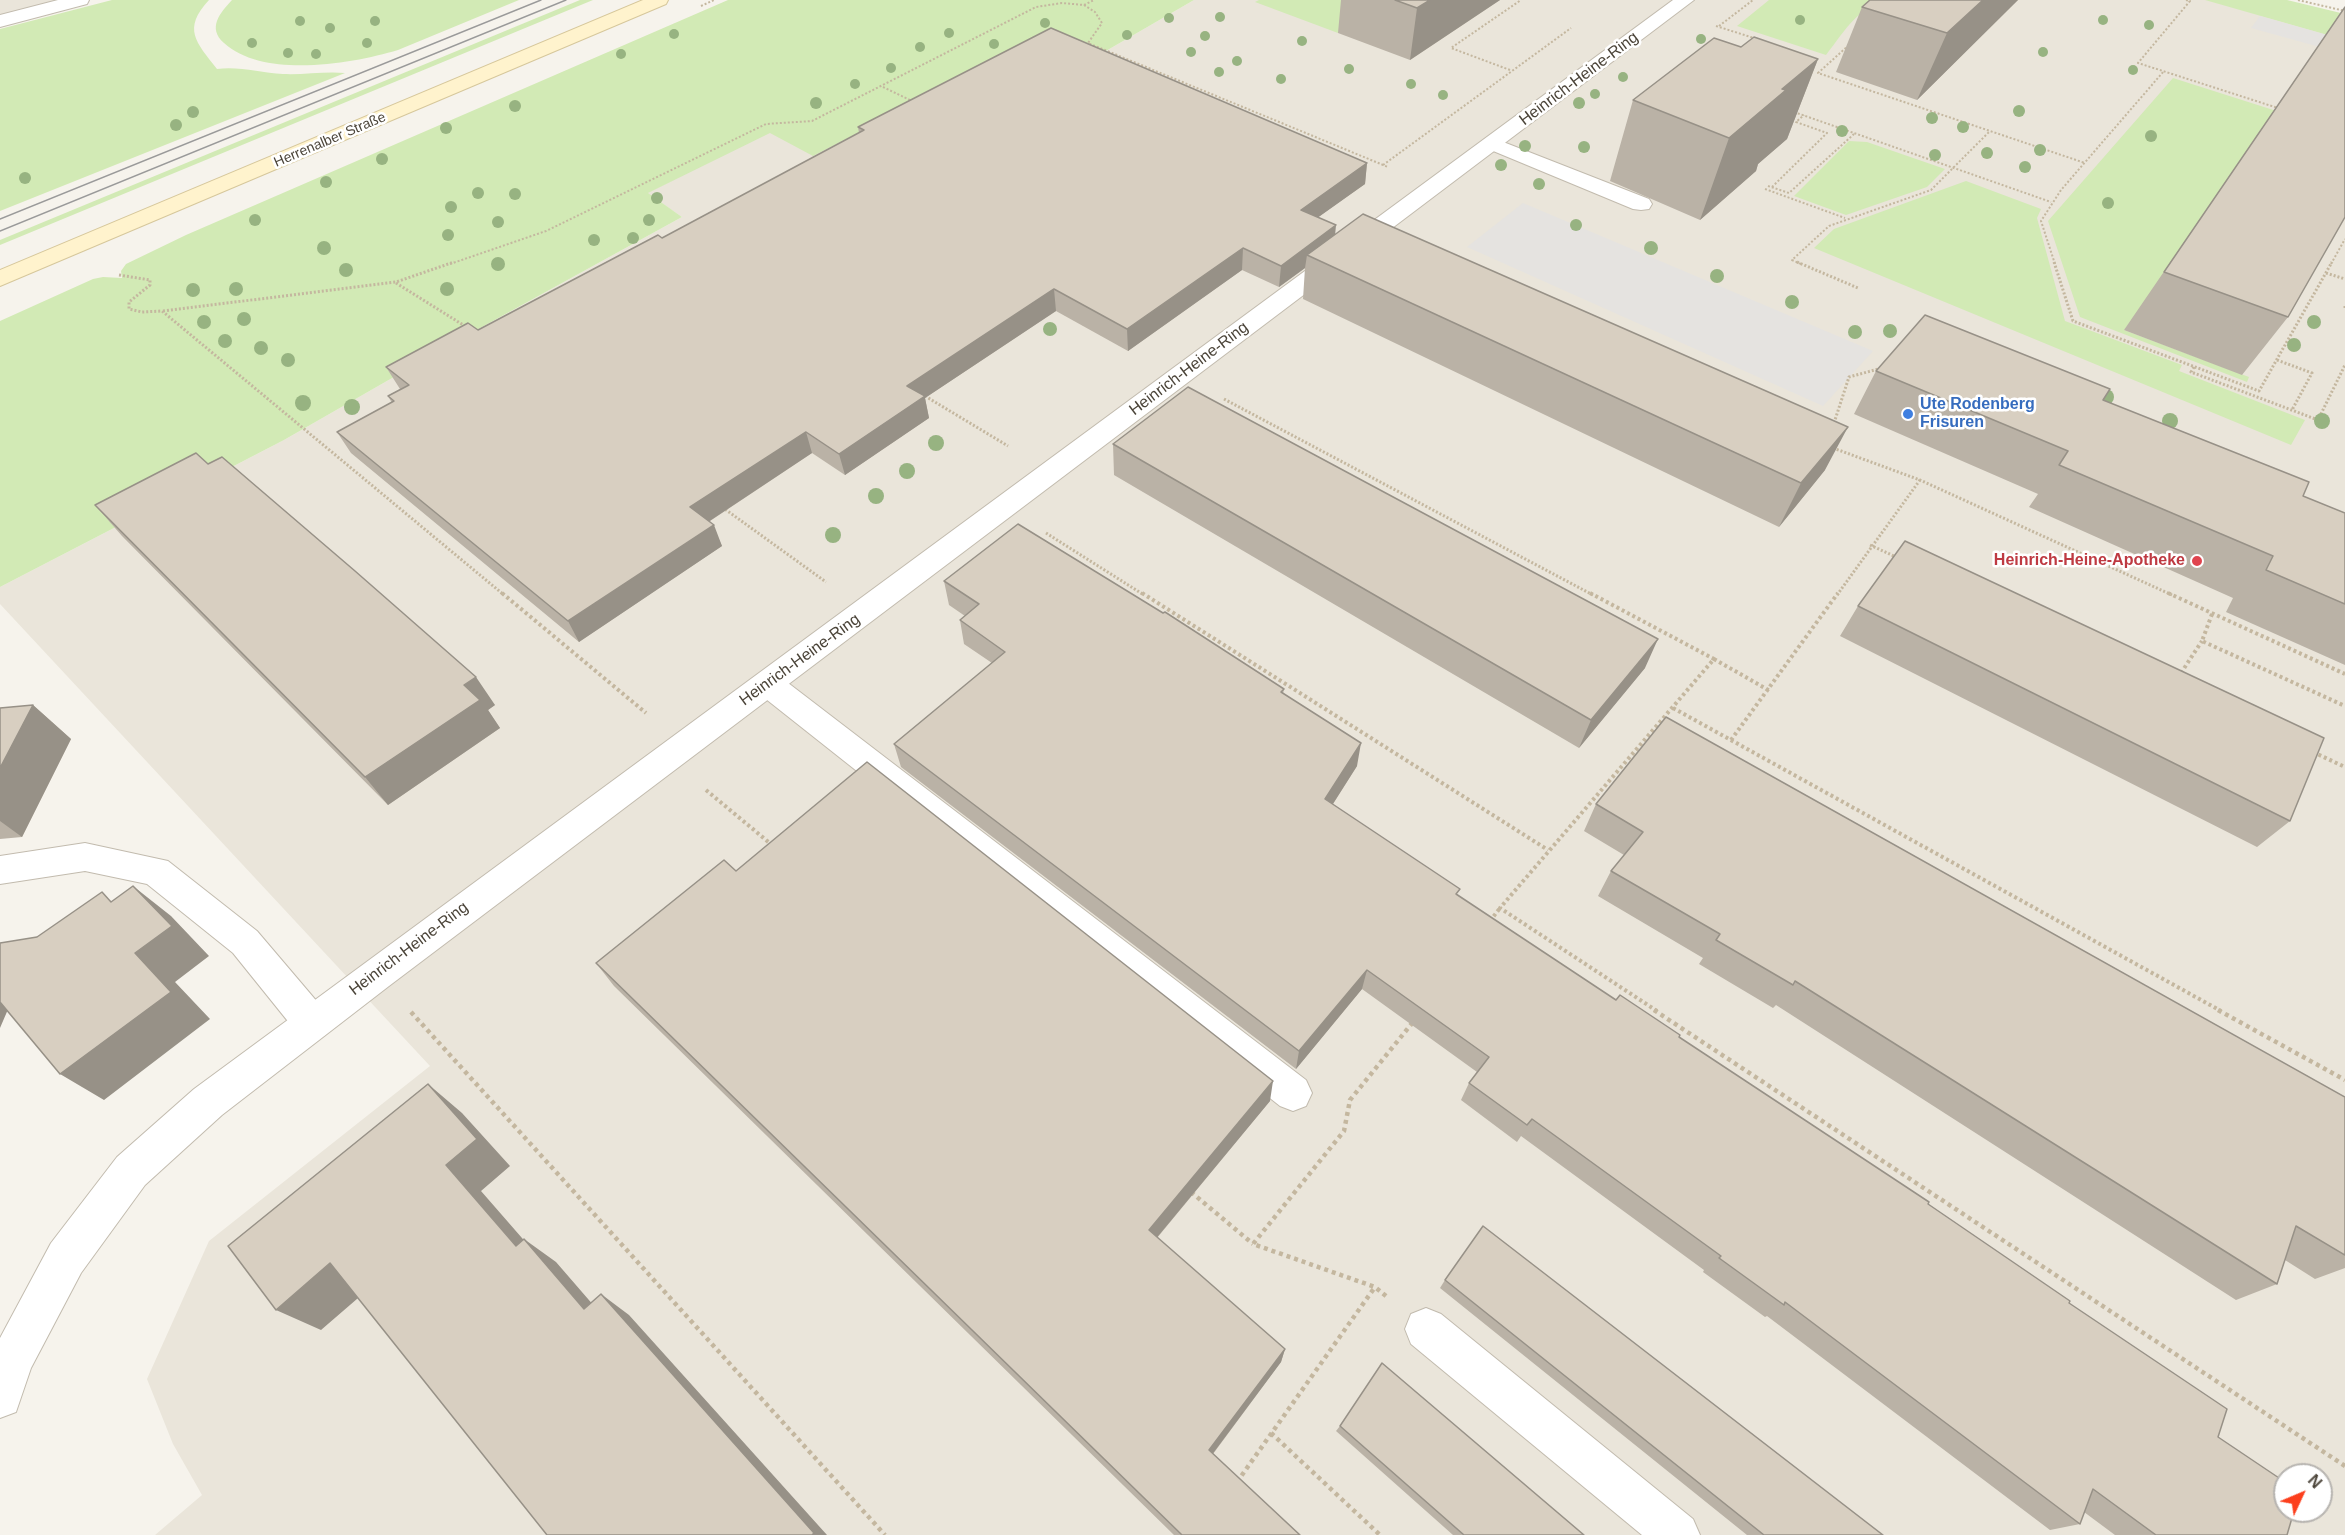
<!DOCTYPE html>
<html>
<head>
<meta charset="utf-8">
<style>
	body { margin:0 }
	#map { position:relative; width:2345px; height:1535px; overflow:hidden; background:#f6f3ec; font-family:Arial,sans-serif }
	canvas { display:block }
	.north { position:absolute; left:2273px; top:1463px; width:60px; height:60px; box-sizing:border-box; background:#fff; border:2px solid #b7b4b0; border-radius:50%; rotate:46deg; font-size:16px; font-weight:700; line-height:24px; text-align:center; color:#4b4439 }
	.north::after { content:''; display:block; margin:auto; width:21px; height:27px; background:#fc3f1d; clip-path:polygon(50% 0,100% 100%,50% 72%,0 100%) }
</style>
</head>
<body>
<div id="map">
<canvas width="2345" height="1535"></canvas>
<div class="north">N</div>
</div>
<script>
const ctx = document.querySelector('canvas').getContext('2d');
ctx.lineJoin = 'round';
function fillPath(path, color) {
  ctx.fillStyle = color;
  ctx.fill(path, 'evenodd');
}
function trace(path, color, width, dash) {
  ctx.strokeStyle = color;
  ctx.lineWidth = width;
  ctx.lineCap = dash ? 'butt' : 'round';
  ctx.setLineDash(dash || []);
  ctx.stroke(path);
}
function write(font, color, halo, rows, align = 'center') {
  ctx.font = font + ' Arial,sans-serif';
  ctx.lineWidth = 5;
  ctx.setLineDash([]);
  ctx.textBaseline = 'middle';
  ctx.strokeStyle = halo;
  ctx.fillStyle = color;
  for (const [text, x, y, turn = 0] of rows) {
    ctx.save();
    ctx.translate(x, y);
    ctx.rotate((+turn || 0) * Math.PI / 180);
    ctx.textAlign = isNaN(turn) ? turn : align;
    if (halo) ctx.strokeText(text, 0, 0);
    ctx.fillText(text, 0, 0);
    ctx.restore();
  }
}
const residential = new Path2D(`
	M0 0H81L0 22Z
	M1194 0H2212L2345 37V1535H155L202 1495 173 1444 147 1379 209 1241 430 1066 0 604V587L284 440 462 338 682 217 647 193 770 132 1052 33 1099 55ZM2285 1475H2321V1511H2285Z`);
const green = new Path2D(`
	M112 0H209C182 29 196 42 217 69 239 66 261 73 283 74 304 75 325 71 345 73L0 211V29Z
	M232 0H519L398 50C351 64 264 79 224 43 207 28 220 13 232 0Z
	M580 0H593L0 245V240Z
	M728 0H1194L1099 55 1052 33 813 156 770 133 648 193 682 217 462 338 284 440 0 587V321L93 279 103 277 122 278 121 271 126 264 186 235Z
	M1259 0H1391L1338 33 1255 2Z
	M1769 0H1891C1855 9 1848 27 1826 55L1737 26Z
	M2205 0H2287L2345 14V40Z
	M2173 78 2289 115 2124 330 2249 377 2247 382 2080 317 2048 221Z
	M1849 141 1867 142 1945 169 1927 187 1846 215 1794 196Z
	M1966 181 2041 209 2037 218 2065 321 2182 365 2179 371 2305 420 2291 445 1814 248 1834 229Z`);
const parking = new Path2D(`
	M2260 16 2345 40V54L2251 28Z
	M1523 203 1873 351 1823 406 1467 247Z`);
const pathFar3 = new Path2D(`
	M2186 0 2190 1 2138 63 2281 109
	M2298 0 2345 11
	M1084 5 1095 12 1102 23 1088 43 1388 167
	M701 6 714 0
	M1716 26 1757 39
	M1719 26 1753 0
	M1849 45 1818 73 2085 163
	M1510 70 1451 48 1521 0
	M883 87 914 102
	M1794 112 2051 202
	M1383 165 1571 28
	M1768 186 1789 193 1854 134
	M1772 187 1827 133 1796 122 1804 115
	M1765 189 1845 218
	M450 264 546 231 766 124 812 121 1036 7 1062 3 1084 5 1094 0
	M1801 264 1792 260 1829 226 1931 190 1990 131
	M2055 264 2041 221 2061 190 2164 71
	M2331 264 2345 239`);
const pathFar2 = new Path2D(`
	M1797 262 1858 288
	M2054 262 2073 321 2259 391 2332 262
	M2326 273 2345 279
	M119 275 150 280V285L129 302V309L142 312 162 311 504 595
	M396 283 468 328
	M2345 306V309
	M163 311 396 282 454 262
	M2277 360 2312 373 2292 410
	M2194 367 2191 372 2318 420 2345 365
	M925 396 1008 446
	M1224 399 1593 595
	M1834 423 1849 377 1882 368
	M1833 448 1920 480 2172 595
	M722 507 826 582
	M1046 533 1144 595
	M1870 545 1896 557
	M1837 595 1920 480`);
const pathFar1 = new Path2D(`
	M502 593 646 713
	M1142 593 1548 850
	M1590 593 1714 659
	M2168 593 2345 674
	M2212 614 2202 641 2345 706
	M2181 673 2202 641
	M1673 708 2221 1011
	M1731 740 1838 593
	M2313 752 2345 767
	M706 790 772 845
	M1490 921 1500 908
	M1657 1011 1500 908 1714 659 1770 691`);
const path = new Path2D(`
	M1654 1010 2345 1466
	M2218 1010 2345 1080
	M411 1012 885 1535
	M1191 1192 1253 1244
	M1386 1296 1375 1287 1253 1244 1344 1131 1350 1100 1413 1022
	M1271 1433 1380 1535
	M1237 1482 1375 1287`);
const lane = new Path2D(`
	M1493 138 1649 199 1652 204 1649 209 1641 210 1633 209 1486 148 1483 144 1486 140Z
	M768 672 779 676 1306 1080 1312 1093 1306 1106 1293 1111 1280 1106 757 692 753 684 757 676Z
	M85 843 168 861 257 931 325 1011 330 1023 325 1035 312 1040 299 1035 233 953 147 884 85 871 0 884V856Z
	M1426 1308 1441 1314 1693 1519 1700 1535H1642L1411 1344 1405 1329 1411 1314Z`);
const street = new Path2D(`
	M58 0H89L87 4 0 27V15Z
	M1673 0H1694L389 986 222 1115 145 1185 81 1273 31 1368 16 1412 0 1418V1338L51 1243 117 1157 194 1089Z`);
const secondary = new Path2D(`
	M643 0H668L666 4 0 286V270Z`);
const tram = new Path2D(`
	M0 219 541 0
	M0 231 566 0`);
const trees = [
	[1220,17,5],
	[1169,18,5],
	[1800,20,5],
	[2103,20,5],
	[300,21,5],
	[375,21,5],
	[1045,23,5],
	[2149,25,5],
	[330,28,5],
	[949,33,5],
	[674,34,5],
	[1127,35,5],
	[1205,36,5],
	[1701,39,5],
	[1302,41,5],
	[252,43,5],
	[367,43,5],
	[994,44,5],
	[920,47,5],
	[1191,52,5],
	[2043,52,5],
	[288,53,5],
	[316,54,5],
	[621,54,5],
	[1237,61,5],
	[891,68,5],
	[1349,69,5],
	[2133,70,5],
	[1219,72,5],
	[1623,77,5],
	[1281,79,5],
	[855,84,5],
	[1411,84,5],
	[1595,94,5],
	[1443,95,5],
	[816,103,6],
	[1579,103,6],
	[515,106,6],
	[2019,111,6],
	[193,112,6],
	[1932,118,6],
	[176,125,6],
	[1963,127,6],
	[446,128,6],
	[1842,131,6],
	[2151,136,6],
	[1525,146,6],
	[1584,147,6],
	[2040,150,6],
	[1987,153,6],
	[1935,155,6],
	[382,159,6],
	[1501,165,6],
	[2025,167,6],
	[25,178,6],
	[326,182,6],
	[1539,184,6],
	[478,193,6],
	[515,194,6],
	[657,198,6],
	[2108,203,6],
	[451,207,6],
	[255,220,6],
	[649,220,6],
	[498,222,6],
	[1576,225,6],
	[448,235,6],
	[633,238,6],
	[594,240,6],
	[324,248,7],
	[1651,248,7],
	[498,264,7],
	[346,270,7],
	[1717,276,7],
	[236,289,7],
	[447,289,7],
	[193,290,7],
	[1792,302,7],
	[244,319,7],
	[204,322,7],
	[2314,322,7],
	[1050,329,7],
	[1890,331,7],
	[1855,332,7],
	[225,341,7],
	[2294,345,7],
	[261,348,7],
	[288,360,7],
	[2106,397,8],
	[303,403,8],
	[352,407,8],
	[2170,421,8],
	[2322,421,8],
	[936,443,8],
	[907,471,8],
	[876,496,8],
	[833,535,8]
];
const wall = new Path2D(`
	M1341 0H1500L1410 60 1338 33Z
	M1870 0H2018L1917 100 1836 72 1862 7Z
	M2345 7 2288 317 2242 375 2124 330Z
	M1741 47 1818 59 1787 139 1758 164 1756 171 1700 220 1610 181 1633 100Z
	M858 127 1367 163 1365 184 1318 217 1335 234 1825 470 1779 527 1303 299 1305 268 1279 287 1242 270 1128 351 1056 311 925 398 929 418 845 475 812 453 710 521 722 546 579 642 351 453 337 432 392 403 388 396 400 389 386 367 478 330 662 238 859 133Z
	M1876 371 2103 400 2303 496 2345 513V665L2226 612 2233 598 2029 507 2038 494 1854 414Z
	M1113 444 1645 668 1579 748 1114 475Z
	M95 505 495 705 488 710 500 728 388 805 122 536Z
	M944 581 1284 689 1283 694 1357 766 1333 804 1458 896 1616 1000 1679 1037 1928 1204 2069 1303 2218 1437 2287 1535H2115L2084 1512 2080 1524 2050 1530 1767 1316 1765 1317 1703 1272 1704 1270 1521 1136 1517 1142 1461 1100 1469 1083 1477 1072 1362 989 1296 1069 901 767 894 744 992 663 964 644 960 620 965 616 949 605Z
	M1858 606 2290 821 2257 847 1840 636Z
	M33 705 71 739 22 837 0 839V708Z
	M1596 804 2345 1097V1268L2315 1279 2285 1260 2277 1284 2236 1300 1776 1005 1773 1008 1699 964 1703 958 1598 896 1611 871 1624 855 1584 831Z
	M596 963 1270 1101 1157 1238 1285 1349 1281 1362 1213 1454 1300 1535H1174L614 986Z
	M1445 1280 1883 1535H1747L1440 1288Z
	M1340 1426 1584 1535H1453L1336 1431Z`);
const shadedWall = new Path2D(`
	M1430 0H1500L1410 60 1417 8Z
	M1983 0H2018L1917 100 1947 33Z
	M1818 59 1787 139 1758 164 1756 171 1700 220 1729 138 1782 89Z
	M1367 163 1365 184 1299 231 1301 210Z
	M1336 225 1334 247 1307 255 1305 268 1279 287 1281 266Z
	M1243 248 1242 270 1128 351 1127 329Z
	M1054 289 1056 311 925 398 929 418 845 475 839 454 907 386Z
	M1848 427 1825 470 1779 527 1801 483Z
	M806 432 812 453 699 528 690 507Z
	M714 525 722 546 579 642 568 621Z
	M1658 639 1645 668 1579 748 1591 720Z
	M476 677 495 705 488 710 500 728 388 805 365 777 464 685Z
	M33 705 71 739 22 837 0 821V768Z
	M1361 743 1357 766 1322 821 1325 799Z
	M133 886 171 916 209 956 175 982 210 1019 104 1100 60 1074 135 953Z
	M1367 970 1362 989 1296 1069 1299 1051Z
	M0 984 15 993 0 1028Z
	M1273 1081 1270 1101 1149 1247V1230Z
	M428 1084 462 1113 510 1166 481 1191 549 1269 516 1246 446 1165Z
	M524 1239 556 1262 614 1329 584 1309Z
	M330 1263 372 1286 321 1330 276 1310Z
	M601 1294 629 1315 827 1535H812Z
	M1285 1349 1281 1362 1208 1460 1209 1450Z`);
const building = new Path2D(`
	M1395 0H1430L1417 8Z
	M1870 0H1983L1947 33 1862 7Z
	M2345 7V217L2288 317 2164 272Z
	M1051 28 1367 163 1301 210 1336 225 1281 266 1243 248 1127 329 1054 289 907 386 925 396 839 454 806 432 690 507 714 525 568 621 337 432 394 401 388 396 409 385 386 367 468 323 478 330 658 235 662 238 864 130 858 127Z
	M1754 37 1818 59 1782 89 1786 90 1729 138 1633 100 1714 38 1741 47Z
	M1363 214 1848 427 1801 483 1307 255Z
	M1925 315 2110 389 2103 400 2309 482 2303 496 2345 513V604L2266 570 2273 556 2059 465 2068 451 1876 371Z
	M1188 387 1658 639 1591 720 1113 444Z
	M196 453 208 464 222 457 355 571 476 677 464 685 480 700 365 777 95 505Z
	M1018 524 1163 613 1165 612 1284 689 1281 692 1361 743 1325 799 1460 889 1456 894 1616 1000 1620 995 1680 1035 1679 1037 1929 1202 1928 1204 2070 1301 2069 1303 2227 1409 2218 1437 2285 1482V1511H2294L2287 1535H2156L2093 1489 2080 1524 1785 1302 1784 1305 1719 1258 1721 1256 1532 1119 1527 1125 1469 1083 1489 1057 1367 970 1299 1051 894 744 1005 652 960 620 979 604 944 581Z
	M1905 541 2324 738 2290 821 1858 606Z
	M33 705 0 768V708Z
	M1666 717 2345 1097V1255L2296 1226 2277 1284 1795 981 1793 985 1716 940 1720 934 1611 871 1643 832 1596 804Z
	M867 762 1273 1081 1149 1230 1285 1349 1209 1450 1300 1535H1182L596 963 724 860 736 871Z
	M133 886 172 926 135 953 171 992 60 1074 0 1002V943L37 937 102 892 111 902Z
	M428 1084 477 1139 446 1165 516 1246 524 1239 584 1309 601 1294 814 1533 812 1535H547L330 1263 276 1310 228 1246Z
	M1483 1226 1883 1535H1764L1445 1280Z
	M1382 1363 1584 1535H1464L1340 1426Z`);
const markers = [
	[1908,414,6,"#3f7fe0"],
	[2197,561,6,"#e0444e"]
];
const farStreetnames = [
	["Herrenalber Straße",330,140,-23]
];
const streetNames = [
	["Heinrich-Heine-Ring",1579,79,-37],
	["Heinrich-Heine-Ring",1189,369,-37],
	["Heinrich-Heine-Ring",800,660,-36],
	["Heinrich-Heine-Ring",409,949,-37]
];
const shopNames = [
	["Ute Rodenberg",1920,405],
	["Frisuren",1920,423]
];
const healthNames = [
	["Heinrich-Heine-Apotheke",2185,561]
];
fillPath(residential, '#eae5da');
fillPath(green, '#d2eab5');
fillPath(parking, '#e5e3e0');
trace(lane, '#c2bbae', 2);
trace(street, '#c2bbae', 2);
trace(secondary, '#d6c79b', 2);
trace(pathFar3, '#c4b79f', 2, [2, 2]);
trace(pathFar2, '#c4b79f', 3, [2, 2]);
trace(pathFar1, '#c4b79f', 4, [3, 3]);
trace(path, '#c4b79f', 4.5, [4, 4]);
fillPath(lane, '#fff');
fillPath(street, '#fff');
fillPath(secondary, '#fff3cd');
trace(tram, '#9a9a9a', 1.5);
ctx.fillStyle = '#97b381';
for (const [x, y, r] of trees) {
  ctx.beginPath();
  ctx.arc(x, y, r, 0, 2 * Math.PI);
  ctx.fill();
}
fillPath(wall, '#bab2a6');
fillPath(shadedWall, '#979187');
fillPath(building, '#d8cfc1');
trace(building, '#979187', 1.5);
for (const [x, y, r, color] of markers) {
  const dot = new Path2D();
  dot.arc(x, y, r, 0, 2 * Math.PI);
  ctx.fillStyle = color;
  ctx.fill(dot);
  trace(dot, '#fff', 2);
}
write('14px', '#4b4439', '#fff', farStreetnames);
write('16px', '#4b4439', '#fff', streetNames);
write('bold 16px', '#366cbe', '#fff', shopNames, 'left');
write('bold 16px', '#be3a42', '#fff', healthNames, 'right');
</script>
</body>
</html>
